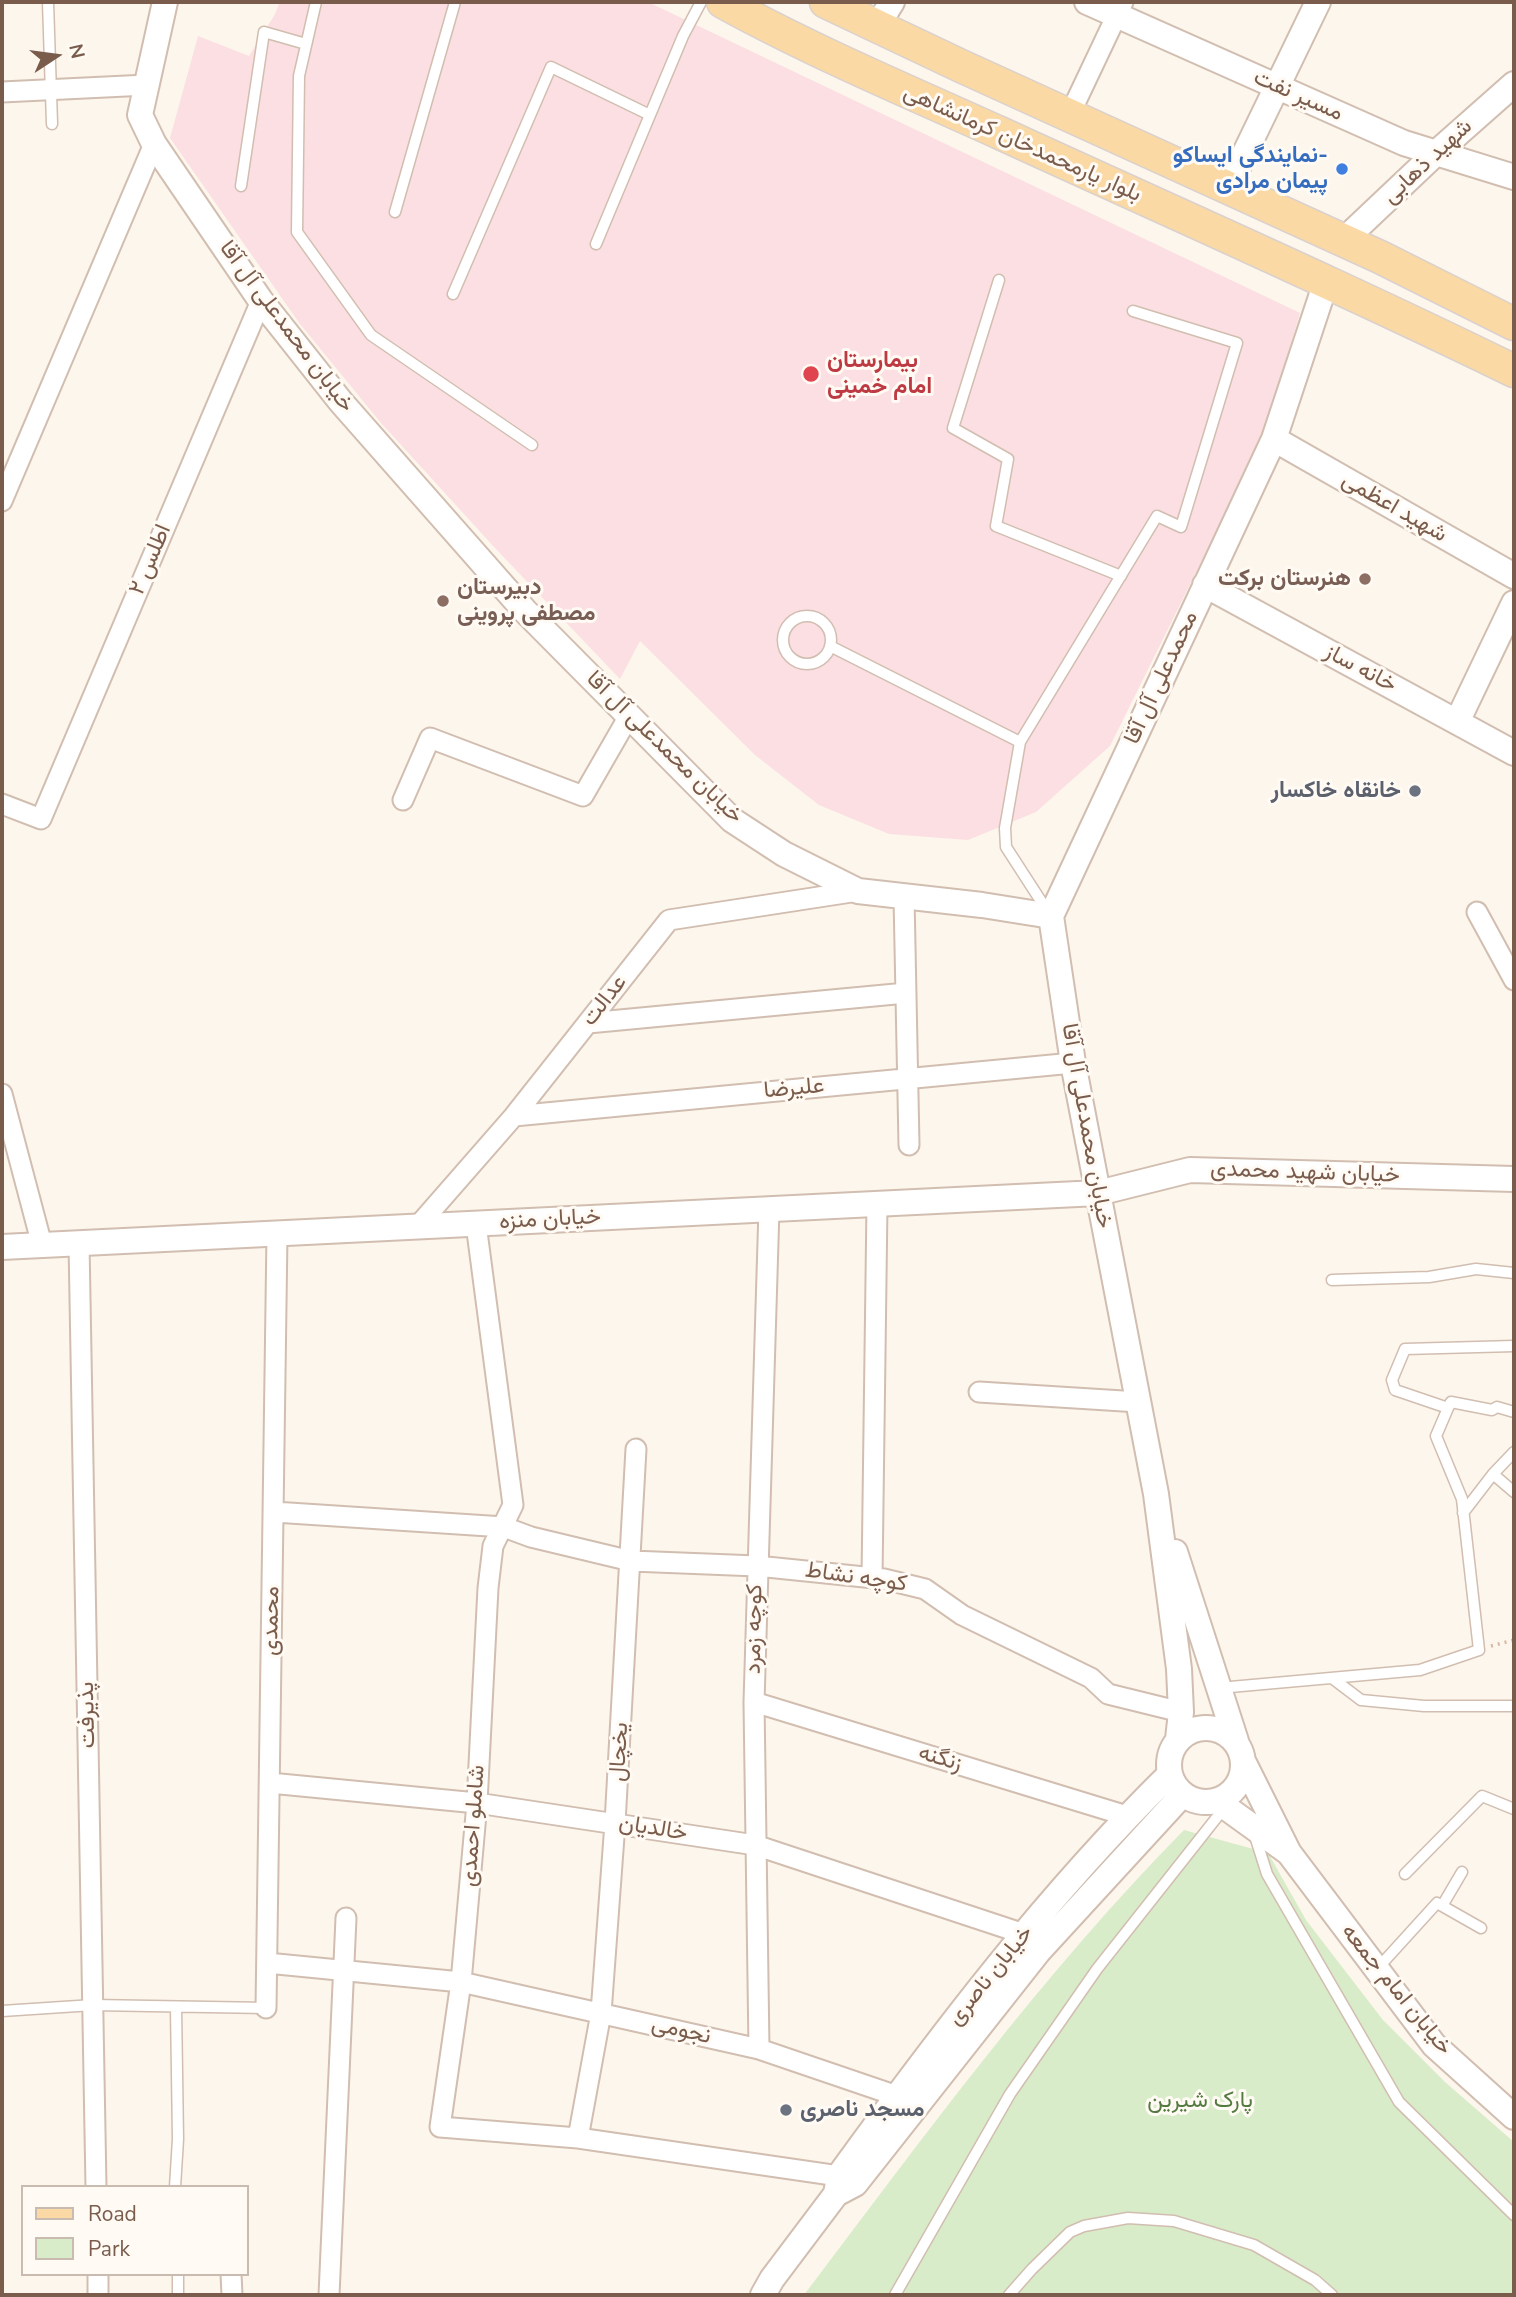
<!DOCTYPE html>
<html>
<head>
<meta charset="utf-8">
<style>
	body { margin:0 }
	#map { position:relative; width:1516px; height:2297px; overflow:hidden; background:#fdf6ec; font-family:"Nunito Sans",sans-serif }
	canvas { display:block }
	.frame { position:absolute; inset:0; border:4px solid #7a5c4d; pointer-events:none }
	.legend { position:absolute; left:21px; top:2185px; width:228px; height:91px; box-sizing:border-box; background:#fffaf3; border:2px solid #cabbb1; margin:0; padding:9px 12px; list-style:none; font-size:21px; color:#7a5c4d }
	.legend li { display:flex; align-items:center; gap:14px; height:35px }
	.legend b { width:35px; border:2px solid #cabbb1 }
	.north { position:absolute; left:21px; top:21px; width:70px; height:70px; -webkit-text-stroke:5px #fffaf3; paint-order:stroke; rotate:77deg; font-size:19px; font-weight:700; line-height:28px; text-align:center; color:#7a5c4d }
	.north::after { content:''; display:block; margin:auto; width:24px; height:32px; background:#7a5c4d; clip-path:polygon(50% 0,100% 100%,50% 72%,0 100%) }
</style>
</head>
<body>
<div id="map">
<canvas width="1516" height="2297"></canvas>
<div class="frame"></div>
<ul class="legend">
<li><b style="height:9px;background:#fbd9a5"></b>Road</li>
<li><b style="height:19px;background:#d8ecc9"></b>Park</li>
</ul>
<div class="north">N</div>
</div>
<script>
const ctx = document.querySelector('canvas').getContext('2d');
ctx.lineJoin = 'round';
function fillPath(path, color) {
  ctx.fillStyle = color;
  ctx.fill(path, 'evenodd');
}
function trace(path, color, width, dash) {
  ctx.strokeStyle = color;
  ctx.lineWidth = width;
  ctx.lineCap = dash ? 'butt' : 'round';
  ctx.setLineDash(dash || []);
  ctx.stroke(path);
}
function write(font, color, halo, rows, align = 'center') {
  ctx.font = font + ' "Nunito Sans",Vazirmatn,sans-serif';
  ctx.lineWidth = 6;
  ctx.setLineDash([]);
  ctx.textBaseline = 'middle';
  ctx.strokeStyle = halo;
  ctx.fillStyle = color;
  for (const [text, x, y, turn = 0] of rows) {
    ctx.save();
    ctx.translate(x, y);
    ctx.rotate((+turn || 0) * Math.PI / 180);
    ctx.textAlign = isNaN(turn) ? turn : align;
    if (halo) ctx.strokeText(text, 0, 0);
    ctx.fillText(text, 0, 0);
    ctx.restore();
  }
}
const medical = new Path2D(`
	M280 2H648L1300 313 1264 435 1110 746 1036 812 968 840 889 834 819 805 755 755 640 641 620 679 495 548 381 423 300 324 170 138 198 36 249 56 274 16Z`);
const green = new Path2D(`
	M1184 1830 1268 1853 1306 1920 1383 2020 1445 2082 1514 2142V2295H804C925 2135 1043 1973 1184 1830Z`);
const path = new Path2D(`
	M1491 1646 1514 1640`);
const service = new Path2D(`
	M48 2 52 124
	M316 2 299 76 297 232 371 335 532 445
	M241 186 264 32 306 44
	M395 212 455 2
	M596 244 683 36 701 2
	M999 280 953 428 1008 459 996 526 1121 576
	M453 294 551 67 650 115
	M783 640a24 24 0 1 1 48 0a24 24 0 1 1-48 0Z
	M830 646 1020 742
	M1048 912 1006 847 1005 828 1020 742 1157 516 1181 527 1237 343 1133 311
	M1332 1280 1429 1277 1476 1269 1514 1273
	M1448 1408 1451 1402 1492 1410 1497 1407 1514 1412
	M1493 1474 1514 1492
	M1463 1513 1493 1474 1514 1452
	M1332 1678 1361 1700 1424 1706H1514
	M1219 1688 1420 1670 1479 1650 1462 1499 1436 1436 1448 1408 1395 1390 1392 1380 1405 1349 1514 1346
	M1255 1836 1267 1874 1399 2102 1514 2215
	M1405 1874 1482 1796 1514 1809
	M1442 1906 1462 1872
	M1377 1969 1437 1903 1481 1928
	M2 2011 93 2005 266 2008
	M175 2187 178 2139 176 2007
	M178 2274V2295
	M895 2295 1010 2094 1097 1969 1225 1807
	M1009 2295 1032 2269 1070 2232 1084 2226 1128 2218 1174 2221 1254 2245 1315 2280 1332 2295`);
const minor = new Path2D(`
	M2 92 147 85
	M1069 116 1123 2
	M2 501 154 144
	M403 800 430 738 583 796 629 716
	M2 804 41 819 261 301
	M904 897 909 1145
	M1477 912 1514 980
	M588 1023 906 993
	M2 1094 42 1245
	M514 1116 1073 1063
	M476 1224 513 1505 493 1546 488 1588 477 1803 461 1982 440 2127 578 2138 839 2176 851 2182
	M417 1227 514 1116 669 920 858 891
	M79 1243 96 2187
	M979 1392 1139 1402
	M274 1512 504 1527 531 1537 631 1561 757 1566 884 1579 925 1589 962 1615 1091 1678 1108 1694 1181 1712
	M872 1578 877 1204
	M754 1702 1127 1816
	M270 1783 477 1803 755 1845 1024 1934
	M267 1963 461 1982 759 2049 897 2096
	M266 2008 277 1234
	M759 2049 754 1702 769 1209
	M578 2138 601 2013 615 1823 636 1449
	M98 2274V2295
	M231 2274 232 2295
	M329 2295 346 1918`);
const tertiary = new Path2D(`
	M165 2 140 115 154 144 261 301 341 402 525 611 732 820 784 854 858 891 982 905 1051 916 1073 1063 1156 1494 1179 1669 1181 1712 1178 1739
	M1087 2 1404 143 1514 177
	M877 26 892 2
	M1228 188 1318 2
	M1344 240 1436 153 1514 84
	M1274 439 1514 576
	M1205 585 1514 753
	M1457 722 1514 603
	M1051 916 1274 439 1326 282
	M2 1247 1098 1193 1190 1170 1514 1179
	M1175 1552 1236 1741
	M1169 1765a37 37 0 1 1 74 0a37 37 0 1 1-74 0Z
	M1217 1801 1289 1853 1244 1763
	M1289 1853 1434 2045 1514 2117
	M836 2194 839 2176 843 2170C943 2032 1048 1894 1170 1774
	M763 2295 772 2279 836 2194 855 2184 1038 1952 1183 1794`);
const primary = new Path2D(`
	M723 2C812 51 907 91 1000 133 1172 212 1345 288 1514 371
	M826 2 961 66 1380 257 1514 324`);
const markers = [
	[1342,169,7,"#3f7fe0"],
	[811,374,9,"#e0444e"],
	[1365,579,7,"#8d6e63"],
	[443,601,7,"#8d6e63"],
	[1415,791,7,"#6b7280"],
	[786,2110,7,"#6b7280"]
];
const streetNames = [
	["مسیر نفت",1298,96,24],
	["بلوار یارمحمدخان کرمانشاهی",1022,144,24],
	["شهید ذهابی",1428,162,-43],
	["خیابان محمدعلی آل آقا",286,327,53],
	["شهید اعظمی",1394,508,30],
	["اطلس ۲",151,560,-67],
	["خانه ساز",1360,669,28],
	["محمدعلی آل آقا",1162,678,-65],
	["خیابان محمدعلی آل آقا",664,748,44],
	["عدالت",605,1001,-52],
	["علیرضا",794,1089,-5],
	["خیابان محمدعلی آل آقا",1086,1126,80],
	["خیابان شهید محمدی",1305,1173,2],
	["خیابان منزه",550,1220,-3],
	["کوچه نشاط",856,1578,8],
	["محمدی",272,1621,-89],
	["کوچه زمرد",755,1629,-89],
	["پذیرفت",88,1715,-91],
	["یخچال",620,1752,-87],
	["زنگنه",940,1759,17],
	["شاملو احمدی",474,1826,-86],
	["خالدیان",653,1829,9],
	["خیابان ناصری",991,1976,-51],
	["خیابان امام جمعه",1396,1990,51],
	["نجومی",681,2031,13]
];
const shopNames = [
	["نمایندگی ایساکو-",1328,156],
	["پیمان مرادی",1328,182]
];
const healthNames = [
	["بیمارستان",827,361],
	["امام خمینی",827,387]
];
const educationNames = [
	["هنرستان برکت",1351,579],
	["دبیرستان",457,588,"left"],
	["مصطفی پروینی",457,614,"left"]
];
const worshipNames = [
	["خانقاه خاکسار",1401,791],
	["مسجد ناصری",800,2110,"left"]
];
const parkNames = [
	["پارک شیرین",1200,2101]
];
fillPath(medical, '#fbdfe3');
fillPath(green, '#d8ecc9');
trace(service, '#d1beb0', 13);
trace(minor, '#d1beb0', 23);
trace(tertiary, '#d1beb0', 28);
trace(primary, '#dad1cd', 35);
trace(path, '#d9b8a5', 3.5, [2, 5]);
trace(service, '#fff', 10);
trace(minor, '#fff', 19);
trace(tertiary, '#fff', 24);
trace(primary, '#fbd9a5', 32);
for (const [x, y, r, color] of markers) {
  const dot = new Path2D();
  dot.arc(x, y, r, 0, 2 * Math.PI);
  ctx.fillStyle = color;
  ctx.fill(dot);
  trace(dot, '#fffaf3', 2.5);
}
write('23px', '#7a5c4d', '#fffaf3', streetNames);
write('bold 23px', '#366cbe', '#fffaf3', shopNames, 'right');
write('bold 23px', '#be3a42', '#fffaf3', healthNames, 'left');
write('bold 23px', '#785e54', '#fffaf3', educationNames, 'right');
write('bold 23px', '#5b616d', '#fffaf3', worshipNames, 'right');
write('23px', '#537a41', '#fffaf3', parkNames);
</script>
</body>
</html>
